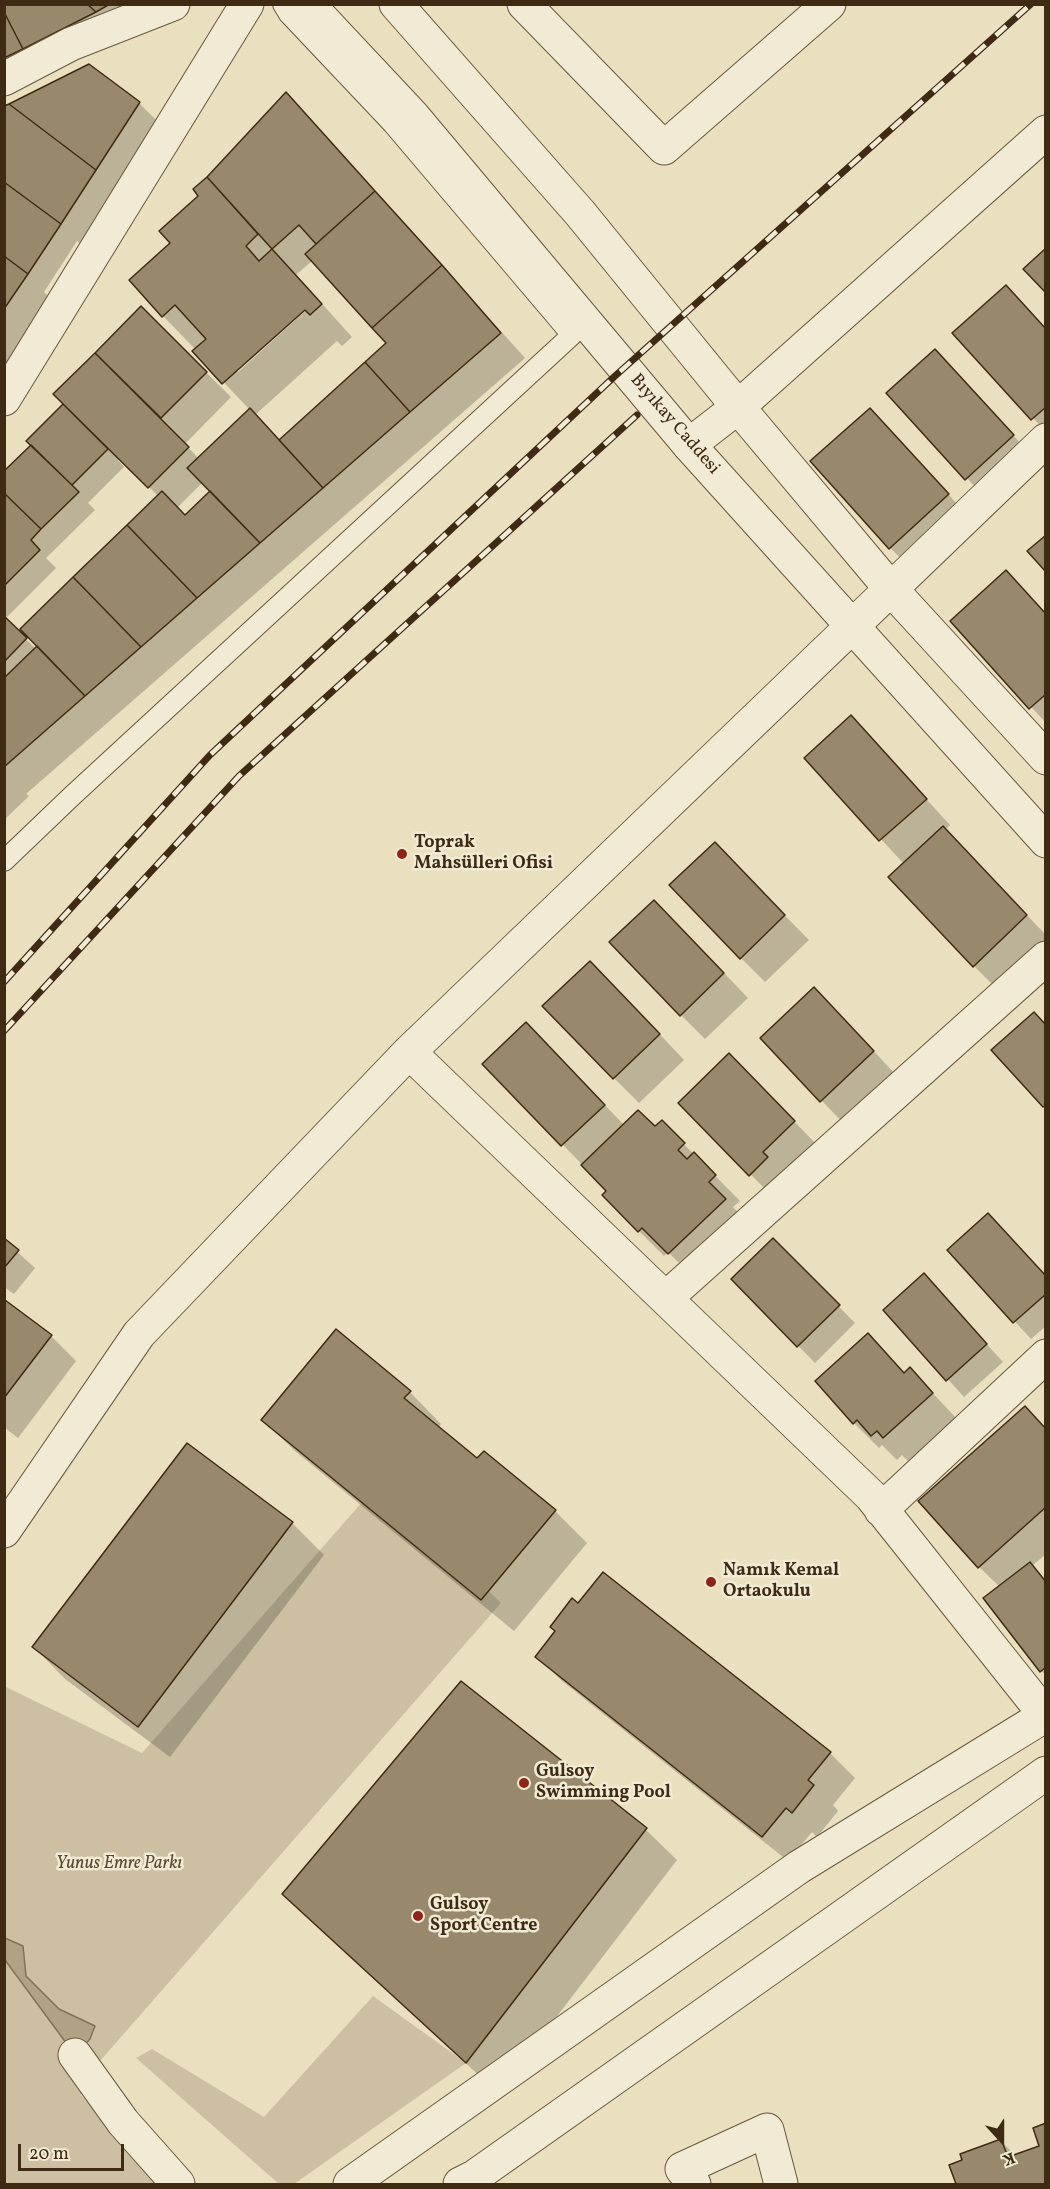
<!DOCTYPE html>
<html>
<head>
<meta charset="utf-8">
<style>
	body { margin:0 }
	#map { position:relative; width:1050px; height:2189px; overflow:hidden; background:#eadfbf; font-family:Vollkorn,serif }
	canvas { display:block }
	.frame { position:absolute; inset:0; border:6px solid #3f2b13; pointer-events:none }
	.north { position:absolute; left:972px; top:2111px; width:60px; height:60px; -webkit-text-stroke:4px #f1ead5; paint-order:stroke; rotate:159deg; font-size:16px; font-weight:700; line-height:24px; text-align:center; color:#3f2b13 }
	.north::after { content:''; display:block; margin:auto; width:21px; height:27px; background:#3f2b13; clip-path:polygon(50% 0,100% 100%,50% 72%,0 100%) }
	.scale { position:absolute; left:18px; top:2144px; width:106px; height:27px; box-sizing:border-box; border:3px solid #3f2b13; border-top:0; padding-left:8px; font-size:18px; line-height:21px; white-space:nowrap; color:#3f2b13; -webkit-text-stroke:4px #f1ead5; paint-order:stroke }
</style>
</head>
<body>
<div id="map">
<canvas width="1050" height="2189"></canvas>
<div class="frame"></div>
<div class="north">K</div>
<div class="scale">20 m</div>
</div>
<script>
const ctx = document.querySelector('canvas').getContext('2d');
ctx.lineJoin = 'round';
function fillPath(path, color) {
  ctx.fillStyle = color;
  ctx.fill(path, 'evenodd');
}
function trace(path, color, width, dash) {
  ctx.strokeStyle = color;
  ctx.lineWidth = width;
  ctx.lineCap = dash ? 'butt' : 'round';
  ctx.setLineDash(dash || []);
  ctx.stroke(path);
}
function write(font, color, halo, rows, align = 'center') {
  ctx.font = font + ' Vollkorn,serif';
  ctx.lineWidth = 5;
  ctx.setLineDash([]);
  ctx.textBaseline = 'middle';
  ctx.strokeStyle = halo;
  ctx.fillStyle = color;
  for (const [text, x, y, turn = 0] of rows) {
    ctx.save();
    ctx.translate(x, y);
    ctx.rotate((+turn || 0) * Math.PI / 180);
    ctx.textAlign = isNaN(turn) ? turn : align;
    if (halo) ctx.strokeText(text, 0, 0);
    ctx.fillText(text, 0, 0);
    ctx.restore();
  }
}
const green = new Path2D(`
	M378 1484 501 1603 93 2069 81 2095 162 2184H5L4 1686 142 1753Z
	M373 1996 466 2063 294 2184H279L136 2058 152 2049 264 2117Z`);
const water = new Path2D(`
	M5 1938 23 1946 26 1976 59 2009 95 2026 90 2039 75 2055 5 1960Z`);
const shadow = new Path2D(`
	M4 4H136L47 74 4 96Z
	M88 65 139 103 164 128 86 248 77 241 44 292 52 300 4 372V108Z
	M286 95 310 119 525 358 26 794 29 796 4 820V618L36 649 159 497 120 458 118 460 124 467 88 503 95 510 46 558 56 568 7 617 4 614V473L73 412 56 394 141 308 231 397 185 444 199 459 250 410 194 351 196 350 163 316 172 243 200 196 208 178ZM313 260 388 343 280 441 255 415 337 341 342 346 352 337 296 275ZM309 304 311 306 238 372 236 370ZM203 482 212 491 186 517 177 508Z
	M1046 329V432L955 333Z
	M935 351 1037 461 991 504 888 393Z
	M870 410 972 520 915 572 890 548Z
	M1006 572 1046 614V723L952 621Z
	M851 717 950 825 945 830 1046 935V946L998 990 974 966 904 864 806 758Z
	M739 869 809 940 765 982 741 958Z
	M679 926 748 998 705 1039 681 1015Z
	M615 987 684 1060 639 1103 614 1078Z
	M839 1014 898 1077 846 1126 762 1038Z
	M551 1049 624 1125 655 1128 662 1122 740 1201 733 1207 749 1225 694 1278 668 1252 664 1256 639 1231 604 1195 608 1191 484 1064Z
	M754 1080 819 1147 775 1199 680 1103Z
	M4 1240 35 1268 14 1294 4 1287Z
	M773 1240 855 1323 815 1363 733 1279Z
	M949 1250 1046 1276V1326L1031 1339Z
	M924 1275 1003 1362 964 1397 885 1310Z
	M4 1303 51 1336 76 1361 18 1438 4 1427Z
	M868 1335 905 1374 910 1369 957 1419 909 1462 902 1455 897 1460 882 1445 879 1448 854 1423Z
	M410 1392 441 1424 438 1428 478 1460 484 1453 555 1511 587 1543 514 1631 295 1451 263 1420Z
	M1046 1429V1554L1032 1566 1046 1580V1675L1041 1671 1000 1587 979 1567Z
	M187 1445 292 1523 324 1555 170 1757 65 1679 34 1647Z
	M537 1656 830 1753 855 1778 833 1805 838 1811 817 1837 812 1832 788 1861 562 1681Z
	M645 1829 677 1860 498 2093 316 1925 284 1894Z
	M1046 2125V2184H958L951 2166 1001 2141 1016 2156 1041 2147Z`);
const building = new Path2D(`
	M4 4H87L96 12 23 49 4 12Z
	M87 4H110L96 12Z
	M4 12 23 49 4 58Z
	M89 64 140 102 96 170 9 104Z
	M286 92 375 191 316 244 299 225 272 249 207 177Z
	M9 104 96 170 61 224 4 182V106Z
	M207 177 258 234 246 246 259 261 272 249 322 304 310 315 305 310 222 384 192 351 206 339 175 305 162 317 129 280 170 243 159 231 198 196 193 189Z
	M4 182 61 224 28 274 4 256Z
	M375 191 442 265 372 328 305 254Z
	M1046 248V293L1023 269Z
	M4 256 28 274 4 309Z
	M442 265 501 333 410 412 365 362 386 343 372 328Z
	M1006 285 1046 329V407L1031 420 952 333Z
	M141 306 207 372 161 418 95 353Z
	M935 349 1014 435 965 480 886 393Z
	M95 353 189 447 148 488 53 394Z
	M365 362 410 412 323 488 279 440Z
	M63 404 108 449 72 485 26 441Z
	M250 408 323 488 260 543 187 468Z
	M870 408 949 494 889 549 810 461Z
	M31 445 79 492 41 529 4 493V471Z
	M162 491 185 515 210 491 260 543 197 598 127 525Z
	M4 493 41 529 31 540 40 550 4 586Z
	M127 525 197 598 141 647 73 577Z
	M1046 535V572L1027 551Z
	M1006 570 1046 614V694L1029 709 950 621Z
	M73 577 141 647 85 696 20 629Z
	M4 616 27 638 4 662Z
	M37 646 85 696 4 767V678Z
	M851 715 927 799 879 841 804 758Z
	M943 826 1027 915 973 967 888 877Z
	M715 842 785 915 740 959 669 885Z
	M654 900 724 973 680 1016 609 942Z
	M590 961 660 1034 613 1079 542 1006Z
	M814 987 874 1051 820 1102 760 1038Z
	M1034 1012 1046 1025V1105L1043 1107 991 1050Z
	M526 1022 605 1105 561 1146 482 1064Z
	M729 1053 795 1121 763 1152 768 1157 749 1176 678 1103Z
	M638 1110 655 1126 662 1120 685 1143 678 1150 687 1159 694 1152 716 1175 709 1182 726 1199 668 1254 642 1228 638 1232 602 1195 606 1191 581 1165Z
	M988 1213 1046 1276V1294L1013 1323 947 1250Z
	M4 1238 19 1250 4 1268Z
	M773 1238 840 1305 797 1347 731 1279Z
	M924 1273 987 1344 946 1381 883 1310Z
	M5 1300 52 1335 4 1398V1300Z
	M336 1329 411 1391 404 1398 477 1458 484 1451 556 1510 481 1600 261 1420Z
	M868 1333 904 1373 910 1367 933 1393 883 1438 877 1431 871 1436 857 1420 853 1424 815 1381Z
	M1025 1406 1046 1429V1507L978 1568 918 1501Z
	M187 1443 293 1522 138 1727 32 1647Z
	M1030 1562 1046 1582V1667L1040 1672 983 1598Z
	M603 1572 831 1752 808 1780 814 1785 792 1813 786 1808 762 1837 535 1657 555 1631 550 1627 572 1598 578 1603Z
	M461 1681 647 1828 466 2063 282 1894Z
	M1046 2123V2184H956L949 2165 962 2160 960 2154 1001 2139 1008 2157 1039 2146 1033 2128Z`);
const service = new Path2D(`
	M4 861 73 795 572 335 393 124 289 14 283 4`);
const minor = new Path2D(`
	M524 4 664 148 829 4
	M689 445 738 407 1046 132
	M409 1052 871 1496 1046 1716
	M666 1298 1046 958
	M881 1510 1046 1356
	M4 1531 139 1334 409 1052 1046 440
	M75 2055 123 2122 178 2184
	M694 2184 682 2169 767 2130 781 2184`);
const tertiary = new Path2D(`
	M308 4 413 116 689 445 1046 841
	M396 4 580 213 738 407 890 588 1046 758
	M4 79 71 44 173 4
	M4 399 247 4
	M350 2184 799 1867 1046 1715
	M460 2184 474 2177 1046 1773`);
const rail = new Path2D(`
	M4 982 210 755 615 376 1031 4
	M4 1031 239 776 637 415`);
const markers = [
	[402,854,6,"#8f2418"],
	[711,1582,6,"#8f2418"],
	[524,1783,6,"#8f2418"],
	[418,1916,6,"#8f2418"]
];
const streetNames = [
	["Bıyıkay Caddesi",674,425,49]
];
const poiNames = [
	["Toprak",414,844],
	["Mahsülleri Ofisi",414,865],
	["Namık Kemal",723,1572],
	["Ortaokulu",723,1593],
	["Gulsoy",536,1773],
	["Swimming Pool",536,1794],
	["Gulsoy",430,1906],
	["Sport Centre",430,1927]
];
const parkNames = [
	["Yunus Emre Parkı",119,1865]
];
fillPath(green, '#cdc0a2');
fillPath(water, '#b0a285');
trace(water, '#837257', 1.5);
fillPath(shadow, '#0003');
fillPath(building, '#98896c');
trace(building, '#3f2b13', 1.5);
trace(service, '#6a583e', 22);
trace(minor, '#6a583e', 35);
trace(tertiary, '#6a583e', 35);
trace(service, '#f1ead5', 20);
trace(minor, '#f1ead5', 33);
trace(tertiary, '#f1ead5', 33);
trace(rail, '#3f2b13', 7);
trace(rail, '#f1ead5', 4.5, [14]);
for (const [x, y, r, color] of markers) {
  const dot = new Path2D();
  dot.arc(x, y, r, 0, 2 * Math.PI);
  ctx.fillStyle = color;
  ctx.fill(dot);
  trace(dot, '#f1ead5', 2);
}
write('18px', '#3f2b13', '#f1ead5', streetNames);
write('bold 18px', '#3f2b13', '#f1ead5', poiNames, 'left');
write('italic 18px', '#5b4930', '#f1ead5', parkNames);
</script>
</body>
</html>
